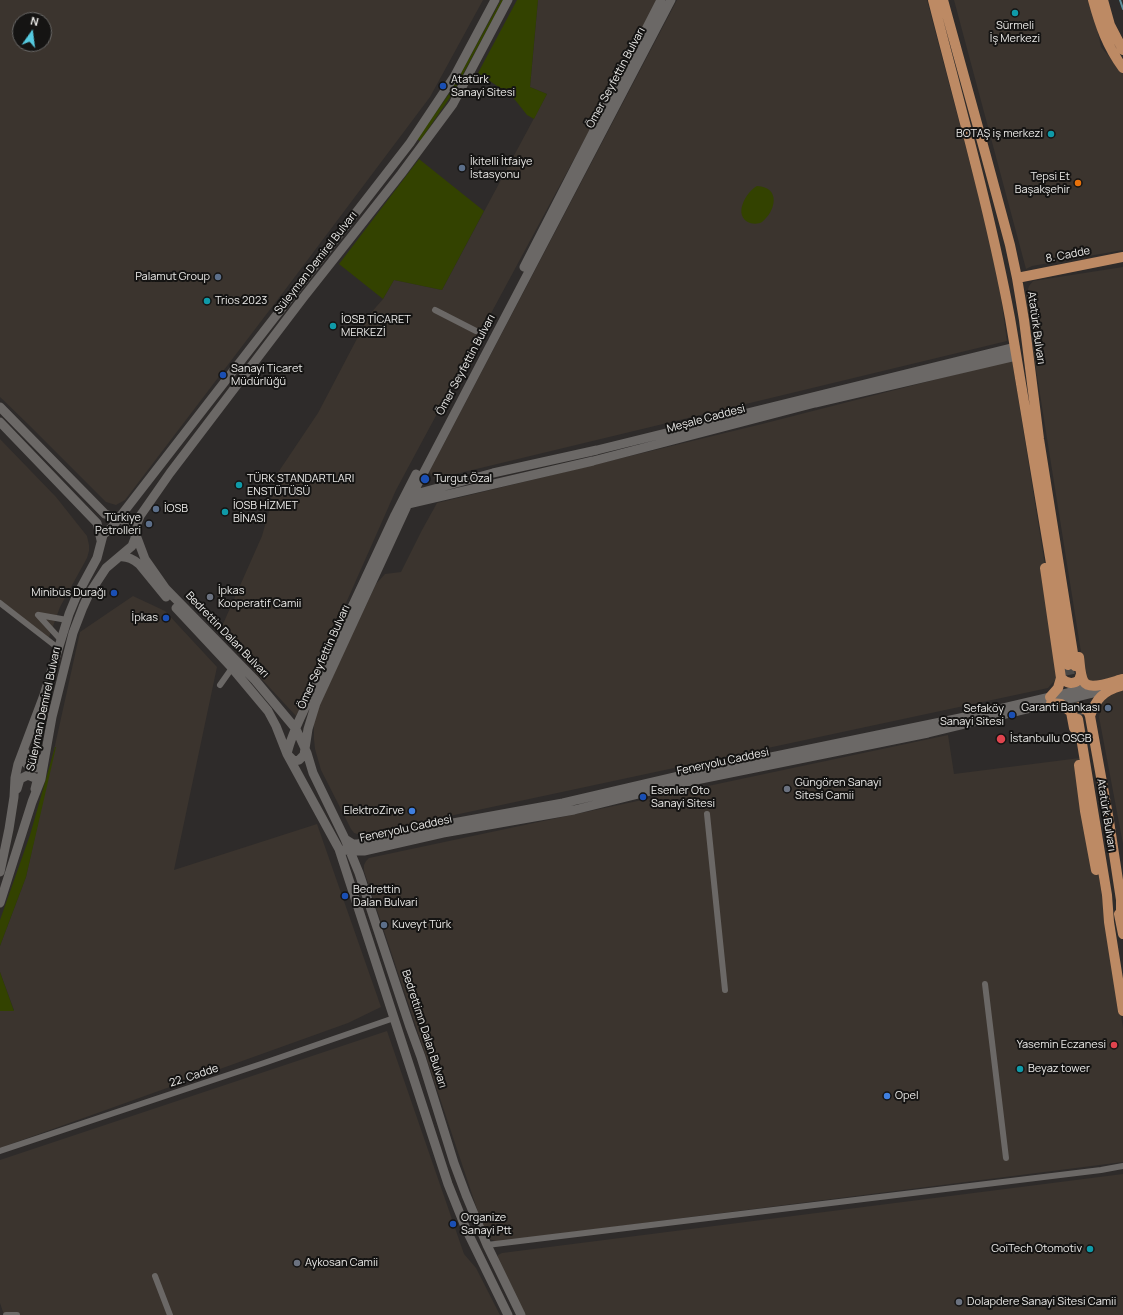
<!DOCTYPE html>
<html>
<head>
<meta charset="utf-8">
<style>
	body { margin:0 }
	#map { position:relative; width:1123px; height:1315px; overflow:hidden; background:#2e2b2a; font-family:Manrope,sans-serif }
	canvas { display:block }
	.north { position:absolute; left:12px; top:12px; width:40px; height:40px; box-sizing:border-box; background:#151413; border:1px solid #6a6968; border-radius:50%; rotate:14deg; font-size:11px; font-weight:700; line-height:16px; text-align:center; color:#eae9e7 }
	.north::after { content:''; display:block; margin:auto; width:14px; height:18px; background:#55cae0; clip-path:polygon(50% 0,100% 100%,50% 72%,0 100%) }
</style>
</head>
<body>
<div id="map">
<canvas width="1123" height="1315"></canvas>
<div class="north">N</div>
</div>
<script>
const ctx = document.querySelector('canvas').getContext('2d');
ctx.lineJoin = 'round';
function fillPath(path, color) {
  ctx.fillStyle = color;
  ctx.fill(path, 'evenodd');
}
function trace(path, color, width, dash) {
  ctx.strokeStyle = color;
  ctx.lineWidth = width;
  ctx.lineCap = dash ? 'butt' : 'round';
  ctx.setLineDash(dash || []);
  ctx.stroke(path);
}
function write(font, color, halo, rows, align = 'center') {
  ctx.font = font + ' Manrope,sans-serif';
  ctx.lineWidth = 4;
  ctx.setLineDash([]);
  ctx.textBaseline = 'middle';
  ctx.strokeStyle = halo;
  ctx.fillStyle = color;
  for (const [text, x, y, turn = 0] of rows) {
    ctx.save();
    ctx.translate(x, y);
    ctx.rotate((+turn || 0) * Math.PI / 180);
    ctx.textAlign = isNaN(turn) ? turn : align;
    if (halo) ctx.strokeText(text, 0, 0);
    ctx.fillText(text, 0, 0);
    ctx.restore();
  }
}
const built = new Path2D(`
	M0 0H483L430 97 294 278 125 500 116 505 106 502 30 426 0 397ZM20 20H44V44H20Z
	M538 0H658L595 120 396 490 296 716 219 633 262 536 271 504 273 480 318 413 370 314 383 299 394 280 442 290 547 94 530 87Z
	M677 0H927L996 262 1007 341 435 479 429 472Z
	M954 0H1091L1101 47 1123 73V250L1032 266 1026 269Z
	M1123 267V675L1095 682H1088L1085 677 1025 300 1029 286 1033 281Z
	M1012 360 1061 665 1058 677 1048 688 361 835 354 833 351 829 321 770 315 749 314 739V722L319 706 376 584 385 574 401 572 422 530 437 503 762 424Z
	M0 439 56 497 87 536 89 545V551L87 558 60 607 48 640 0 602Z
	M133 596 165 611 217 667 174 870 317 824 381 1007 348 1023 0 1148V1011L14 1010 0 972V946L26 877 80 632Z
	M1123 685V844L1099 717 1103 701Z
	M948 735 954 774 1080 758 1123 1028V1162L502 1241H495L490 1239 486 1236 364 871V865L366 861 369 858Z
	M387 1031 464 1254 476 1268 500 1315H4L0 1303V1160Z
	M1123 1174V1315H523L497 1259 498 1255 502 1253Z`);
const green = new Path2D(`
	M501 0H503L453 93 420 141 417 139 451 91Z
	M517 0H538L530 87 547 94 534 119 527 115 512 96 478 73Z
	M419 159 484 211 442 290 394 280 383 299 339 264Z
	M757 186C781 187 776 211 762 222 759 224 754 224 750 223 732 216 746 192 757 186Z
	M55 747H56L26 877 0 946V920L30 835Z
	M0 972 14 1011H0Z`);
const stream = new Path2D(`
	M1120 0 1123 9`);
const primaryTunnel = new Path2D(`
	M1068 665 1078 716`);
const street = new Path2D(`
	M435 310 476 331
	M0 603 58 648
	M38 615 60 639
	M39 615 67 620
	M220 685 232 668
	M707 814 725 990
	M985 984 1006 1158
	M0 1151 264 1063 394 1018
	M487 1245 1101 1170 1123 1166
	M155 1276 170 1315
	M6 1315H17`);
const secondary = new Path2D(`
	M524 267 661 0
	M0 407 105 514 123 520 133 527 145 559 166 589 255 680 296 729 307 753 313 773 345 839 359 873 410 1027 421 1057 454 1163 466 1195 487 1245 521 1315
	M0 422 97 523 101 540
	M409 494 412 495 493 473 597 450 1015 347
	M405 503 408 504 593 461 815 403 1016 356
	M119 557C127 556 133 559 139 564L166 597
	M176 608 232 668 268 711 276 726 287 754 339 849 448 1184 466 1229 508 1315
	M25 752V762C29 768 35 770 41 765L43 758
	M287 754C291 735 301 717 309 699L395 515 416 474
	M289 756 294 761 299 760 304 755 308 729 316 703 412 495 671 0
	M17 789 20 779 28 775 35 778 37 781 35 789
	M345 839 353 844H358L442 825 563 803 679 776 965 717 1093 687
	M344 850 354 851H364L443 833 574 810 671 786 681 783 928 733 1110 689
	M0 872 9 829 14 797 15 778 18 764 44 695 69 614 76 597 97 558 103 535 112 527 410 143 454 77 495 0
	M0 903 32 802 41 779 52 717 73 633 83 607 89 594 106 568 132 546 135 538 136 526 140 516 170 473 303 298 401 174 453 104 508 0`);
const primary = new Path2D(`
	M933 0C960 106 990 211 1010 318L1068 665
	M943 0 986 156 1010 245 1017 278 1024 320 1039 439 1075 666
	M1093 0C1100 26 1107 46 1123 68
	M1103 0 1110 25 1123 50
	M1017 278 1123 257
	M1045 568 1061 678 1058 688 1050 697
	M1079 657C1080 664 1080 676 1084 682 1090 691 1114 681 1123 679
	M1061 678C1066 683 1073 685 1079 680L1081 674
	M1051 703 1061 704 1071 712 1074 728
	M1071 712 1075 709 1080 707 1088 711 1090 716 1109 821 1121 900V921
	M1090 716C1096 699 1103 691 1121 686
	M1078 719 1107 895 1109 922 1123 1011
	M1079 765 1085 811 1096 870
	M1119 914 1123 934`);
const markers = [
	[1015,13,4,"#0f9aa8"],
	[443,86,4,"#1a4fb4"],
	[1051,134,4,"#0f9aa8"],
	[462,168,4,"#5c6f8a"],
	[1078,183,4,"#e8710a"],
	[218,277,4,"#5c6f8a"],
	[207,301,4,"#0f9aa8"],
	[333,326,4,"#0f9aa8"],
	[223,375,4,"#1a4fb4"],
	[425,479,5,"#1a4fb4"],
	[239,485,4,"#0f9aa8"],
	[156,509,4,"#5c6f8a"],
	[225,512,4,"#0f9aa8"],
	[149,524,4,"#5c6f8a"],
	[114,593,4,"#1a4fb4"],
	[210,597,4,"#6b7280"],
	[166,618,4,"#1a4fb4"],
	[1108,708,4,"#5c6f8a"],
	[1012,715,4,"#1a4fb4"],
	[1001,739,5,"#e0444e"],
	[787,789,4,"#6b7280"],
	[643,797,4,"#1a4fb4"],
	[412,811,4,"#3f7fe0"],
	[345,896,4,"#1a4fb4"],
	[384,925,4,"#5c6f8a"],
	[1114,1045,4,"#e0444e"],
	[1020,1069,4,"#0f9aa8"],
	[887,1096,4,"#3f7fe0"],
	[453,1224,4,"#1a4fb4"],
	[1090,1249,4,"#0f9aa8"],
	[297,1263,4,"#6b7280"],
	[959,1302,4,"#6b7280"]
];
const poiNames = [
	["Sürmeli",1015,26,"center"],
	["İş Merkezi",1015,39,"center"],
	["Atatürk",451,80],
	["Sanayi Sitesi",451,93],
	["BOTAŞ iş merkezi",1043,134,"right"],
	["İkitelli İtfaiye",470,162],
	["İstasyonu",470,175],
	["Tepsi Et",1070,177,"right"],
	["Başakşehir",1070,190,"right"],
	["Palamut Group",210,277,"right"],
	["Trios 2023",215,301],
	["İOSB TİCARET",341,320],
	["MERKEZİ",341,333],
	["Sanayi Ticaret",231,369],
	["Müdürlüğü",231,382],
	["TÜRK STANDARTLARI",247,479],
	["ENSTÜTÜSÜ",247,492],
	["Turgut Özal",434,479],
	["İOSB HİZMET",233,506],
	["BİNASI",233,519],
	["İOSB",164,509],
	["Türkiye",141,518,"right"],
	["Petrolleri",141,531,"right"],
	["İpkas",218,591],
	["Kooperatif Camii",218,604],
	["Minibüs Durağı",106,593,"right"],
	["İpkas",158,618,"right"],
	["Garanti Bankası",1100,708,"right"],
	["Sefaköy",1004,709,"right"],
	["Sanayi Sitesi",1004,722,"right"],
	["İstanbullu OSGB",1010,739],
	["Güngören Sanayi",795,783],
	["Sitesi Camii",795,796],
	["Esenler Oto",651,791],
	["Sanayi Sitesi",651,804],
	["ElektroZirve",404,811,"right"],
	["Bedrettin",353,890],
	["Dalan Bulvari",353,903],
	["Kuveyt Türk",392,925],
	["Yasemin Eczanesi",1106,1045,"right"],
	["Beyaz tower",1028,1069],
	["Opel",895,1096],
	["Organize",461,1218],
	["Sanayi Ptt",461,1231],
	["GoiTech Otomotiv",1082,1249,"right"],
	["Aykosan Camii",305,1263],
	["Dolapdere Sanayi Sitesi Camii",967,1302]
];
const streetNames = [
	["Ömer Seyfettin Bulvarı",616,78,-62],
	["8. Cadde",1068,255,-11],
	["Süleyman Demirel Bulvarı",316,263,-52],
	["Atatürk Bulvarı",1036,328,82],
	["Ömer Seyfettin Bulvarı",466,365,-62],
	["Meşale Caddesi",706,419,-15],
	["Bedrettin Dalan Bulvarı",227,635,46],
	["Ömer Seyfettin Bulvarı",324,657,-66],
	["Süleyman Demirel Bulvarı",44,709,-78],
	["Feneryolu Caddesi",723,762,-12],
	["Atatürk Bulvarı",1106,815,81],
	["Feneryolu Caddesi",406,829,-12],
	["Bedrettimn Dalan Bulvarı",424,1029,72],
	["22. Cadde",194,1076,-18]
];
fillPath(built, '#3b342e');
fillPath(green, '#334200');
trace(stream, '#5d8f9a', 2);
trace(primaryTunnel, '#4a4846', 10, [10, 5]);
trace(street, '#6b6866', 6);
trace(secondary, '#6b6866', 9);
trace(primary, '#bd8a64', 10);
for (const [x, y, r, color] of markers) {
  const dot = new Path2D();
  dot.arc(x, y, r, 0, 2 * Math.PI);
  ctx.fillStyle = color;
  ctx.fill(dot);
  trace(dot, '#151413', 1.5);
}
write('11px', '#eae9e7', '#151413', poiNames, 'left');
write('11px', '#eae9e7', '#151413', streetNames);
</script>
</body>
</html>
